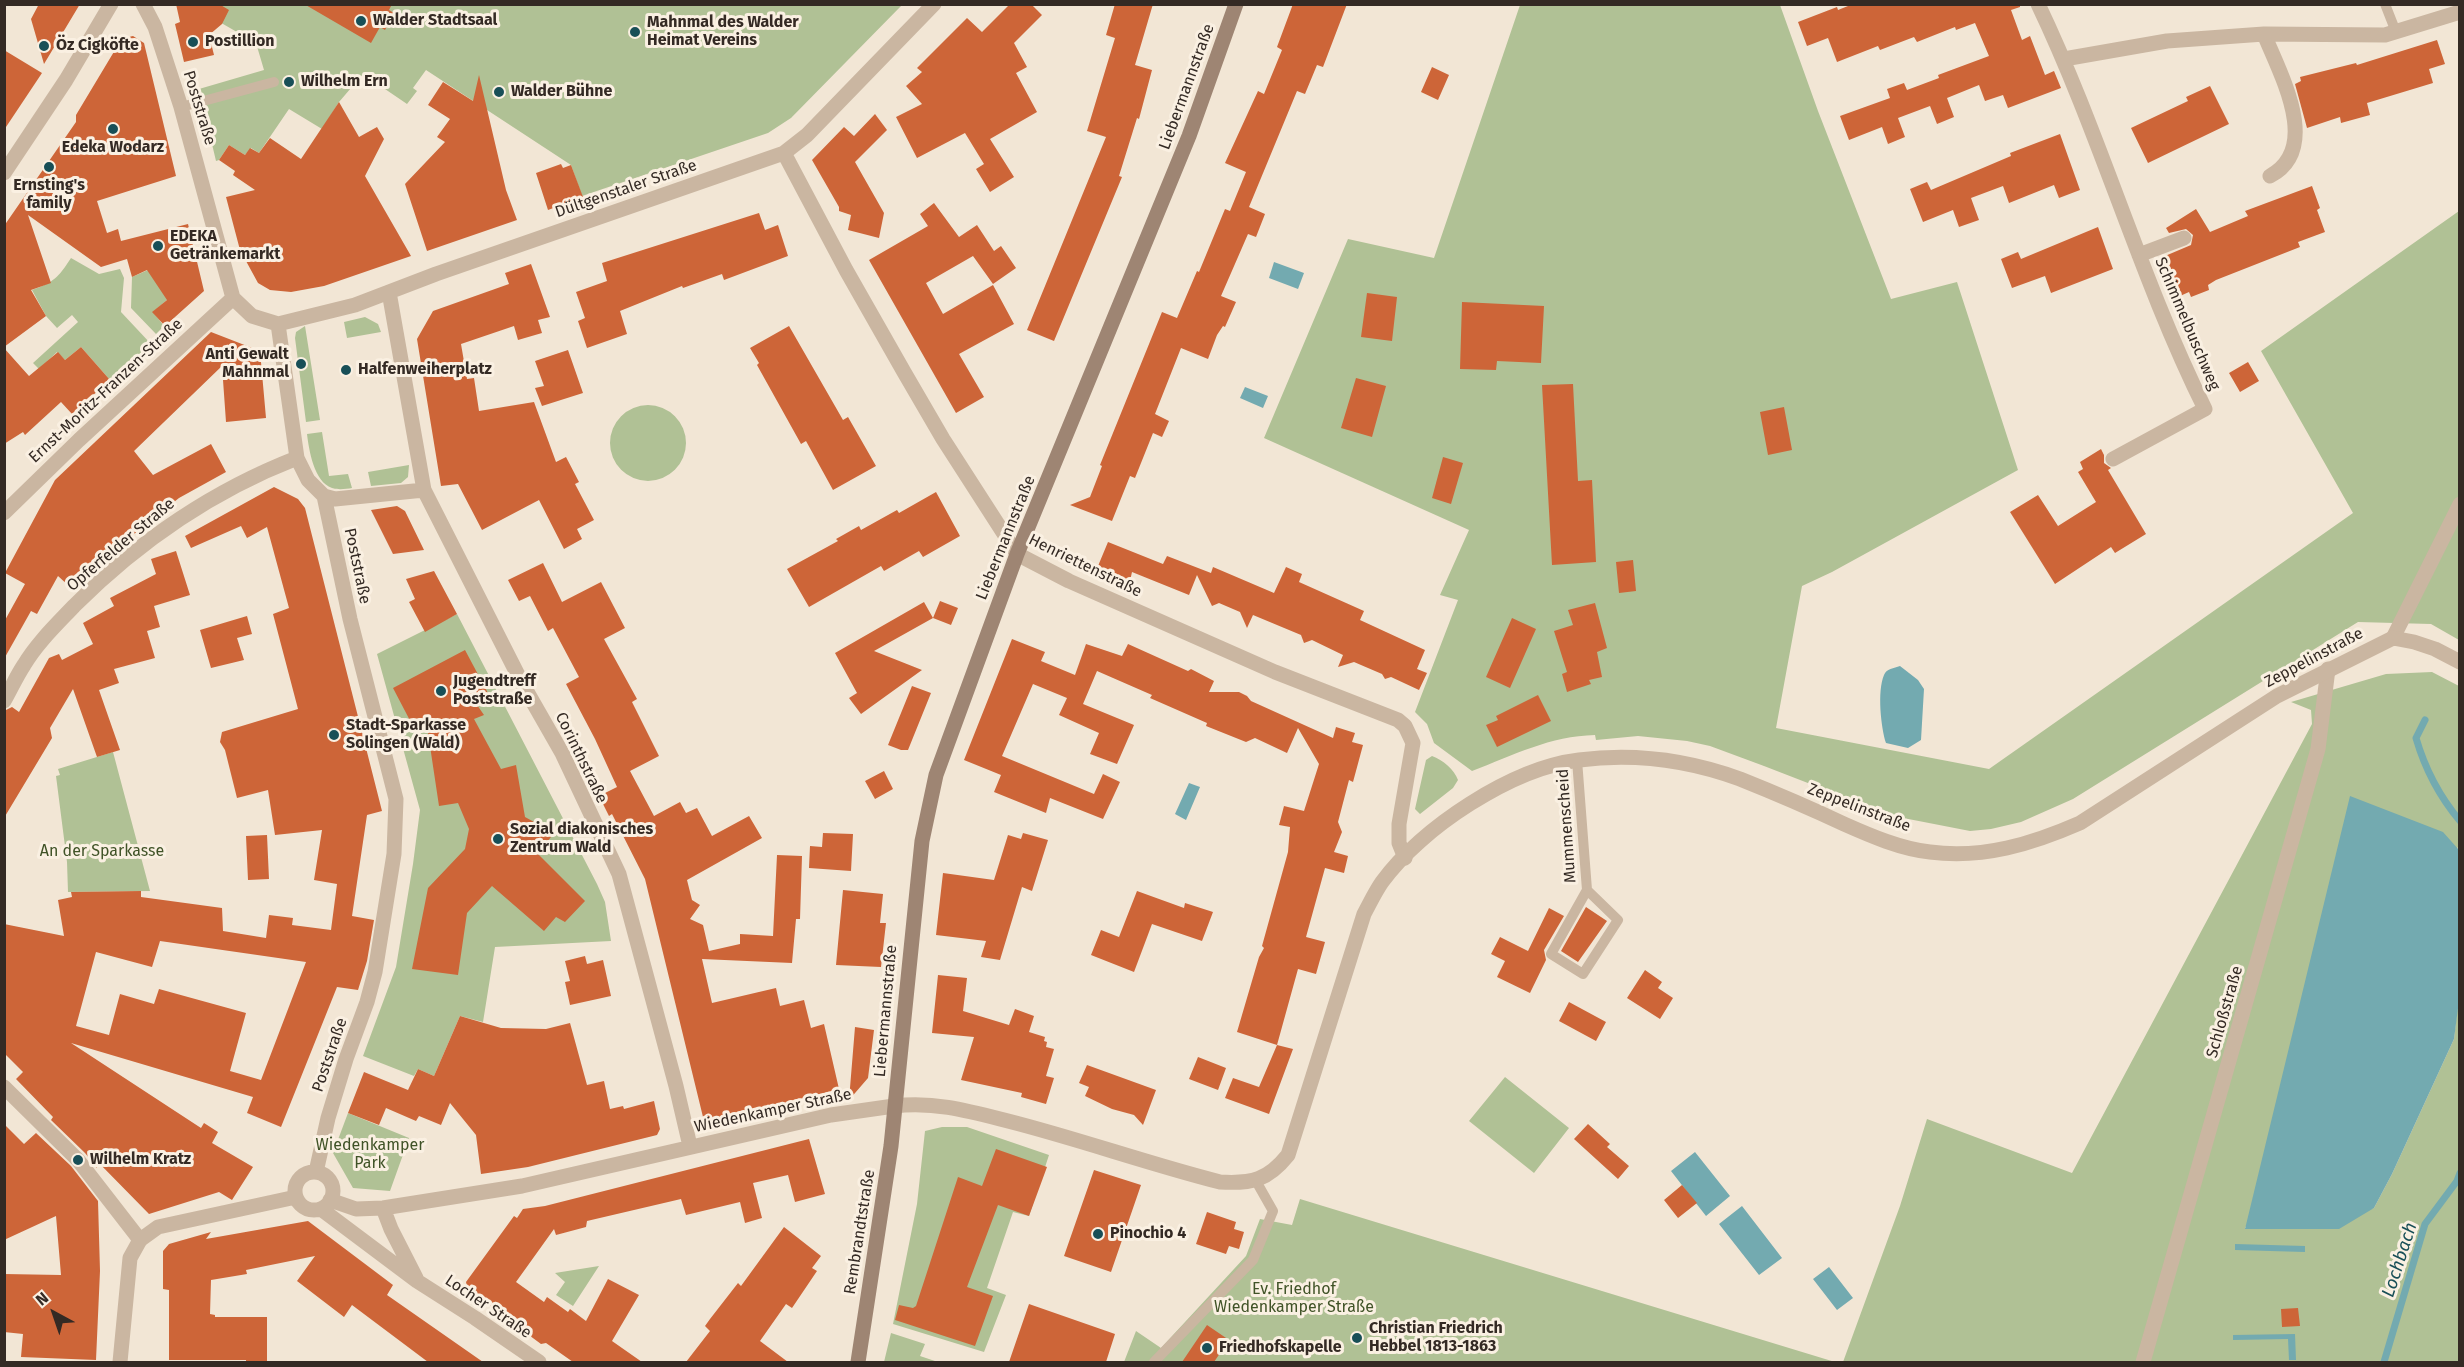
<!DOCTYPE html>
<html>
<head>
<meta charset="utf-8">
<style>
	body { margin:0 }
	#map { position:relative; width:2464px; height:1367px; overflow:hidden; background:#f2e6d5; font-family:"Fira Sans",sans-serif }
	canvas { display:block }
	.frame { position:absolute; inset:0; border:6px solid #342a24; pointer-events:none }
	.north { position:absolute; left:24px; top:1283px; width:60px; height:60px; -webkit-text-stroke:4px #faf0e2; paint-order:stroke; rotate:320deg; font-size:16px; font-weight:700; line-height:24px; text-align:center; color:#342a24 }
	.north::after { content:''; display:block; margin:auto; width:21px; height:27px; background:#342a24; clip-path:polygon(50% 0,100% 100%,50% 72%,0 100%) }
</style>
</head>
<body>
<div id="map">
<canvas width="2464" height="1367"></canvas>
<div class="frame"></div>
<div class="north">N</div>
</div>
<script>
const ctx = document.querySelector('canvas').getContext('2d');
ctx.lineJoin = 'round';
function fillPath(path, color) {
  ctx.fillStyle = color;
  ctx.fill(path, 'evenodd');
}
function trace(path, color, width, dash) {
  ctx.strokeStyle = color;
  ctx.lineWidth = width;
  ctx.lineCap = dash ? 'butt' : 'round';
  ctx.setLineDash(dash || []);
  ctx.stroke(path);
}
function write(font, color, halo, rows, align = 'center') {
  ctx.font = font + ' "Fira Sans",sans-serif';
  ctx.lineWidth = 6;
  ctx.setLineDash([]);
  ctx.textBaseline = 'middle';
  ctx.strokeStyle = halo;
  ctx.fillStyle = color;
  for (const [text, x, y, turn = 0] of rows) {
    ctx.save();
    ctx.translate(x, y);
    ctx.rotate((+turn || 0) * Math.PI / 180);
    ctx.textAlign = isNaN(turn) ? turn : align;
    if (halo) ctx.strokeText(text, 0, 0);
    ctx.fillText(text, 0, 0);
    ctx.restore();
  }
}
const green = new Path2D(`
	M199 4 902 5 791 118 768 133 582 196 571 165 426 70 413 88 417 91 407 104 363 74 339 102 322 129 289 109 259 153 251 148 245 155 229 145 219 160 216 161 199 89 264 70 256 43 197 9Z
	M1520 5H1780L1818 111 1891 299 1957 282 2018 470 1832 572 1802 586 1776 728 1989 769 2353 513 2261 351 2459 211V640L2431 624 2358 622 2073 799 2021 822 1991 829 1970 831 1893 816 1764 766 1710 746 1687 741 1638 736 1596 740 1595 735C1550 736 1514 755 1472 771L1434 743 1427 724 1415 712 1458 600 1440 595 1469 530 1264 438 1348 239 1434 258Z
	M71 258 99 274 120 269 124 278 121 312 151 344 110 380 81 347 65 360 57 352 39 369 33 363 78 322 72 315 57 328 46 316 32 290C54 282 58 278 71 258Z
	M148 270 168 299 153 312 164 326 156 334 131 308 132 277Z
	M365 317 378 324 381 332 347 338 344 322Z
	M305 326 320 420 306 422 295 338 296 332Z
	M610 443a38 38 0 1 1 76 0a38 38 0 1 1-76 0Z
	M322 432 329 476 348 474 352 488C346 489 338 490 332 488 314 482 309 450 307 434Z
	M409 465 408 477 401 483 371 486 368 472Z
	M457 614 597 884 605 902 611 941 495 947 483 1022 460 1016 434 1076 418 1069 414 1076 363 1056 396 967 413 864 420 810 377 654Z
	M2432 672 2459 686V850L2458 847 2245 1228 2314 1229 2374 1208 2392 1174 2454 1039 2459 993V1362H1843L1900 1206 1927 1119 2072 1173 2312 724 2311 710 2291 702 2386 674Z
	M113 752 150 891 68 892 67 862 56 776 60 775 58 769Z
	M1432 756C1443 760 1454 769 1458 780L1453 788 1420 814 1415 809 1426 760Z
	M1505 1077 1569 1128 1534 1173 1469 1121Z
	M348 1113 409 1138 390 1191 353 1188 333 1153Z
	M942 1127H967L1049 1155 1029 1216 1013 1212 987 1288 1006 1295 984 1352 893 1324 917 1204 925 1131Z
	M1300 1199 1835 1362H1124L1136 1331 1161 1348 1246 1256 1260 1219 1292 1225Z
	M599 1266 573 1306 556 1295 565 1282 555 1273Z
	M891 1333 925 1344 920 1356 938 1362H884Z`);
const water = new Path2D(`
	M1274 262 1304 273 1298 289 1269 278Z
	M1245 387 1268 396 1263 408 1240 398Z
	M1900 666 1918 680 1924 689 1921 740 1908 748 1886 743C1881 728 1877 691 1884 675 1886 669 1894 668 1900 666Z
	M1189 783 1200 787 1186 820 1175 814Z
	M2350 796 2443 832 2459 850 2460 993 2454 1039 2392 1174 2374 1208 2339 1229H2245Z
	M1695 1152 1730 1196 1706 1216 1671 1171Z
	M1742 1206 1782 1258 1759 1275 1719 1224Z
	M2235 1244 2305 1246V1252L2235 1250Z
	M1829 1267 1853 1298 1837 1310 1813 1279Z
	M2295 1334 2296 1360H2289L2288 1339 2233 1340V1335Z`);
const stream = new Path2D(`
	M2425 720 2416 738C2425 769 2439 796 2460 821
	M2384 1362 2425 1224 2457 1181 2460 1173`);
const building = new Path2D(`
	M39 4H80L44 64 31 19Z
	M176 4H219L229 10 222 24 209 35 214 55 184 62 175 24 180 22Z
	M304 4H392L389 10 394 13 385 30 380 27 371 43Z
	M1010 4H1031L1042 15 1014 43 1027 67 1016 73 1037 112 990 139 1014 177 990 192 976 169 984 164 965 133 917 158 896 117 922 104 906 86 922 72 917 68 967 18 982 32Z
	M1115 4H1153L1135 65 1152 70 1139 119 1137 118 1119 176 1122 177 1054 341 1027 330 1106 137 1087 131 1115 38 1106 35Z
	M1293 4H1347L1323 67 1317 65 1305 94 1297 91 1249 207 1265 214 1256 237 1248 234 1221 296 1236 302 1225 327 1223 326 1217 335 1208 359 1181 348 1155 414 1169 421 1162 437 1153 433 1135 478 1130 476 1112 521 1070 505 1090 497 1102 466 1100 465 1162 312 1177 318 1197 271 1199 272 1225 209 1230 211 1246 172 1225 163 1258 91 1264 94 1282 50 1277 47Z
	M1853 4H2020V7L2011 10 2022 40 2030 36 2045 75 2054 71 2061 88 2008 108 2003 95 1985 101 1979 85 1947 98 1954 117 1937 124 1930 106 1898 118 1905 137 1888 144 1882 127 1849 140 1840 116 1890 98 1887 89 1904 83 1907 90 1939 78 1938 75 1989 56 1975 23 1956 30 1955 27 1917 42 1914 37 1880 50 1878 46 1837 62 1828 38 1807 46 1798 22 1837 7 1838 10Z
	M133 36 144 43 176 176 97 201 107 233 118 229 121 241 188 224 204 291 165 326 152 312 167 300 147 270 132 277 127 259 101 267 28 215 51 283 31 290 46 316 4 347V226L76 122V115L118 45 124 38Z
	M2437 40 2445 64 2429 69 2433 83 2367 103 2370 115 2341 123 2340 117 2307 128 2295 84 2301 81 2300 77 2356 63 2357 65Z
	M4 50 42 73 4 130Z
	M1432 67 1449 75 1438 100 1421 92Z
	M479 75 506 190 517 220 427 251 405 184 445 142 437 137 450 119 428 105 443 82 473 101Z
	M2210 86 2229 124 2148 163 2131 128 2188 101 2186 97Z
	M339 102 359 137 377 127 384 139 365 176 411 256 324 286 291 292 270 290 258 283 240 250 226 197 255 190 233 175 235 171 219 160 229 145 245 155 250 148 259 153 270 138 301 159Z
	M875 114 887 130 855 162 884 213 879 238 848 230 851 215 839 211V207L812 160 844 127 854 136Z
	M2060 134 2080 190 2059 198 2054 185 2009 203 2003 186 1971 198 1979 220 1959 227 1953 210 1923 222 1910 189 1927 182 1931 190 2011 156 2010 153Z
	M561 164 563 168 571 165 583 197 548 210 536 173Z
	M2312 186 2320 208 2317 210 2325 232 2298 242 2300 247 2216 280 2208 285 2209 290 2191 297 2189 292 2180 296 2165 256 2191 245 2193 235 2186 229 2169 233 2166 228 2196 209 2210 232 2248 216 2245 211Z
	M934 203 959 237 977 225 994 251 1001 246 1016 268 993 284 973 256 926 283 943 314 993 285 1014 324 959 354 984 397 956 413 869 260 928 226 920 214Z
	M759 213 765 230 778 225 788 256 724 280 722 274 683 288 682 286 620 311 627 334 587 348 578 321 585 318 576 292 607 281 602 263Z
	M2098 227 2113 269 2051 293 2045 276 2012 288 2001 259 2018 252 2021 259Z
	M531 264 550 317 538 320 542 333 518 340 514 326 461 344 467 379 474 378 479 411 534 402 556 462 566 457 579 482 575 484 594 520 577 529 582 539 564 549 539 500 482 530 458 484 441 486 417 339 433 311 509 284 505 273Z
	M1367 293 1397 297 1392 341 1361 337Z
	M1462 302 1544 306 1541 363 1497 361 1496 370 1460 369Z
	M789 326 843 420 848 417 876 466 833 490 806 441 801 444 757 365 759 363 750 348Z
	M211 332 260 351 266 418 226 422 222 366 134 451 153 475 211 444 226 472 179 498 69 586 58 576 37 614 31 611 4 659V622L25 584 5 573 55 480Z
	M81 347 110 380 72 414 61 402 25 435 23 432 4 444V348L29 376 58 352 65 360Z
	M568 350 583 393 542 406 535 388 544 386 535 361Z
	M2248 362 2259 381 2240 392 2229 373Z
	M1356 378 1386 386 1372 437 1341 428Z
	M1573 384 1578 481 1592 480 1596 562 1552 565 1542 385Z
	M1784 407 1792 450 1768 455 1760 412Z
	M2101 449 2104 455V463L2111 468 2108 470 2146 534 2115 553 2111 547 2055 584 2010 512 2038 495 2058 526 2096 502 2078 472 2083 469 2080 462Z
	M1443 457 1463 463 1451 504 1432 498Z
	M274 487 298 499 305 508 382 811 367 815 352 916 374 920 367 961 358 990 337 987 281 1127 247 1113 253 1097 71 1043 201 1128 204 1123 218 1132 212 1143 253 1167 232 1200 219 1192 149 1214 96 1160 97 1168 85 1153 51 1120 53 1117 16 1079 23 1072 4 1053V924L64 936 58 900 72 897 71 892 141 891V897L222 908 223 931 266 938 269 915 293 918 292 925 331 930 337 884 314 880 322 830 275 835 268 790 237 798 225 750 220 742 222 732 298 709 273 614 289 608 267 527 247 538 241 526 191 548 185 536ZM160 941 306 962 261 1080 230 1071 246 1013 159 989 154 1004 120 994 109 1035 76 1026 96 952 152 967Z
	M936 492 960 536 923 557 919 551 884 571 881 566 809 607 787 569 838 541 836 539 859 526 861 530 897 510 899 513Z
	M397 506 405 511 424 550 393 554 371 510Z
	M1108 542 1163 564 1167 556 1211 573 1213 567 1274 593 1286 567 1302 574 1299 582 1364 611 1360 620 1425 650 1417 669 1427 673 1419 690 1391 677 1385 679 1382 674 1354 662 1338 667 1343 655 1312 640 1304 643 1301 635 1253 615 1247 628 1240 612 1219 603 1212 606 1197 575 1189 595 1132 572 1130 581 1098 566Z
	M176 551 190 595 154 606 160 627 147 631 155 658 114 669 119 683 99 690 120 750 97 757 73 689 50 728 52 738 4 818V711L12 707 19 712 49 658 59 654 62 660 93 644 83 623 114 606 110 598 156 574 151 559Z
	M1633 560 1636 591 1619 593 1616 562Z
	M543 563 562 602 601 582 625 628 604 639 637 699 632 702 659 756 630 771 654 816 680 802 686 813 697 808 712 836 749 816 762 838 687 880 692 900 700 905 690 919 703 925 709 951 740 944V934L773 936 777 855 802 856 800 919H796L792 963 702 959 712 1003 776 988 780 1006 804 1000 811 1028 824 1024 839 1089 710 1122 703 1117 645 879 612 814 609 816 599 796 617 787 595 739 566 684 579 677 553 628 548 631 530 596 519 601 508 580Z
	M434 571 457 614 425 632 409 602 415 599 406 579Z
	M940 601 958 608 951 625 933 618 874 651 922 670 861 714 849 698 857 693 835 653 924 602 933 618Z
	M1595 603 1607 648 1597 652 1602 677 1589 680 1591 684 1567 692 1562 674 1567 672 1554 631 1573 625 1568 610Z
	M247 616 252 634 237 638 244 660 211 668 200 630Z
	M1512 618 1536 629 1510 688 1486 677Z
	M1012 639 1045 652 1041 661 1075 675 1086 644 1122 656 1128 644 1188 671 1191 669 1214 681 1209 692H1239L1247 696 1251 701 1333 738 1336 727 1355 733 1352 742 1363 745 1353 782 1349 780 1338 822 1342 832 1334 852 1348 856 1344 873 1325 868 1306 937 1325 942 1316 974 1298 969 1277 1045 1237 1032 1259 957 1264 948 1262 946 1288 852 1290 827 1279 825 1284 806 1304 811 1319 764 1298 728 1287 753 1255 738 1246 742 1206 726 1207 723 1150 698 1152 695 1097 671 1083 704 1134 725 1117 764 1090 754 1099 733 1059 715 1067 698 1033 684 1002 756 1094 794 1103 774 1120 782 1103 819 1050 798 1046 813 994 792 1001 775 964 760Z
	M465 650 489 695 475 702 484 715 474 719 501 769 516 765 525 817 554 833 538 854 585 901 565 922 556 917 544 931 492 886 467 913 458 975 412 969 428 888 465 849 469 829 458 803 439 806 427 726 416 732 393 688Z
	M912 686 931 693 908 750H901L888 745Z
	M1538 695 1551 721 1497 747 1486 725 1498 720 1496 716Z
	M884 771 893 789 875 799 865 781Z
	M823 833 853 834 851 871 809 868 810 846 822 847Z
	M1023 833 1048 840 1032 891 1022 887 1000 960 981 957 986 941 936 935 943 873 994 880 1008 835 1021 839Z
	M267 835 269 879 248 880 246 836Z
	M843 890 883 894 880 923H886L881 967 836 965Z
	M1137 891 1184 908 1185 903 1213 912 1202 941 1152 924 1134 972 1091 955 1101 930 1119 937Z
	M1586 907 1607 921 1578 962 1561 951Z
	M1549 908 1564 916 1544 950 1546 960 1530 993 1497 977 1505 961 1491 954 1500 937 1528 951Z
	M585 956 587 964 603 960 611 996 570 1005 565 982 570 981 565 961Z
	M1645 970 1662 982 1658 988 1673 998 1660 1019 1627 998Z
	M938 975 967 978 963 1011 1009 1025 1015 1009 1034 1016 1029 1032 1045 1037 1044 1041 1047 1042 1046 1047 1054 1049 1046 1076 1054 1078 1046 1104 1021 1097 1022 1093 961 1080 974 1037 932 1033Z
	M1569 1002 1606 1022 1596 1041 1559 1021Z
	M460 1016 501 1028 546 1029 570 1023 587 1085 604 1081 610 1109 623 1106 624 1109 654 1101 660 1129 657 1135 528 1167 481 1174 476 1135 450 1103 441 1125 419 1116 416 1121 386 1108 379 1125 348 1113 364 1072 408 1090 418 1069 434 1076Z
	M855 1027 874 1030 868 1078 849 1100Z
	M1277 1045 1293 1049 1269 1114 1225 1098 1233 1078 1259 1087Z
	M1198 1057 1226 1068 1218 1090 1189 1079Z
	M1087 1065 1156 1090 1143 1125 1134 1115 1112 1109 1085 1096 1089 1087 1079 1083Z
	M4 1124 24 1144 36 1133 71 1166 98 1201 100 1271 96 1360 21 1357 23 1334 4 1332V1274L61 1275 56 1216 4 1240Z
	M1588 1124 1610 1144 1607 1147 1629 1166 1618 1179 1574 1139Z
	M809 1139 825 1194 795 1202 788 1175 753 1183 762 1218 745 1223 740 1202 686 1215 681 1199 587 1221 586 1227 556 1235 554 1229 516 1282 544 1302 547 1297 568 1312 570 1309 586 1321 608 1279 639 1295 612 1341 642 1362H573L546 1343 541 1344 468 1290 466 1282 514 1216 517 1218 523 1209 545 1206Z
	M996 1149 1047 1167 1029 1216 998 1205 967 1287 993 1296 975 1346 895 1320 899 1305 913 1308 916 1306 958 1177 982 1186Z
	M1094 1170 1141 1185 1111 1272 1064 1256Z
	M1682 1185 1697 1203 1678 1218 1664 1200Z
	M1207 1212 1236 1222 1234 1229 1244 1232 1239 1249 1229 1246 1226 1254 1196 1244Z
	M308 1221 393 1285 387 1295 483 1362H428L352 1305 344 1317 297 1281 315 1256 246 1270 247 1274 211 1280 210 1314 215 1315V1317H267V1362H246V1360H169V1290L163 1289V1251L169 1244 211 1232 206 1239Z
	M784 1227 821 1256 812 1268 817 1271 792 1308 786 1304 760 1341 788 1362H686L710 1331 705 1326 710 1319 738 1283 741 1286Z
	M1029 1304 1115 1334 1106 1362H1009Z
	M2298 1308 2300 1326 2282 1327 2281 1309Z
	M1207 1325 1229 1340 1214 1362H1182Z`);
const service = new Path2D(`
	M2385 4 2396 32
	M181 107 274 82
	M1577 760 1587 890 1618 920 1583 974 1551 954 1587 890
	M1154 1362 1253 1260 1273 1211 1256 1181`);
const pedestrian = new Path2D(`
	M4 1087 78 1160 140 1240`);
const minor = new Path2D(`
	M143 4 155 27 181 107 233 298 252 316 278 324
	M2038 4C2101 136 2140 278 2205 409L2113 459
	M2264 34C2280 74 2322 148 2270 176
	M2064 59 2167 41 2264 34 2385 35 2460 12
	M784 153 846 270 904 372 943 439 1017 554 1069 581 1275 672 1398 720 1405 726 1413 743 1399 824V843L1405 858
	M4 173 66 80 111 4
	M2139 255 2184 238
	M389 292 424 490 522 683 562 753 619 874 676 1086 690 1146
	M278 324 297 458 308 480 324 496 350 619 396 799 394 854 375 972 367 1002 346 1059 328 1118 316 1172
	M278 324 355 305 436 274 784 153 807 135 934 4
	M324 496 335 499 424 490
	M4 513 79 440 233 298
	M2393 638 2460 504
	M4 701C11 689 16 677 24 665 37 643 57 624 74 606 138 542 212 491 297 458
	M295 1191a19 19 0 1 1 38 0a19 19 0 1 1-38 0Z
	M330 1200 356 1209 383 1208 522 1186 831 1115 894 1106
	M383 1208 391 1229 416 1278
	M321 1209 417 1281 475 1318 539 1362
	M120 1362 130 1258 140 1240 158 1227 296 1197
	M2143 1362 2318 749 2328 669`);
const tertiary = new Path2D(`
	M894 1106C934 1101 969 1111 1008 1121 1079 1139 1149 1164 1220 1182 1252 1184 1268 1180 1288 1155L1364 914C1370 903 1375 892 1382 882 1421 828 1512 768 1579 760 1633 753 1688 760 1740 779 1775 793 1810 808 1844 824 1871 836 1901 849 1930 852 1983 859 2032 844 2080 823L2277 696 2393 638 2414 642 2435 649 2460 662`);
const secondary = new Path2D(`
	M858 1362 891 1146 922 841 936 775 1017 554 1189 136 1236 4`);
const markers = [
	[361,21,6,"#184f57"],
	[635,32,6,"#184f57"],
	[193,42,6,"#184f57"],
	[44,46,6,"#184f57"],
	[289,82,6,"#184f57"],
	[499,92,6,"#184f57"],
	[113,129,6,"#184f57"],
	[49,167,6,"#184f57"],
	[158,246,6,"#184f57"],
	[301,364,6,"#184f57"],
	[346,370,6,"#184f57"],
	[441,691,6,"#184f57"],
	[334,735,6,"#184f57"],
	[498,839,6,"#184f57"],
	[78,1160,6,"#184f57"],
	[1098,1234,6,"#184f57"],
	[1357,1338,6,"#184f57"],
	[1207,1348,6,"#184f57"]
];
const poiNames = [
	["Walder Stadtsaal",373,21],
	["Mahnmal des Walder",647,23],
	["Heimat Vereins",647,41],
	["Postillion",205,42],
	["Öz Cigköfte",56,46],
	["Wilhelm Ern",301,82],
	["Walder Bühne",511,92],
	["Edeka Wodarz",113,148,"center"],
	["Ernsting's",49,186,"center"],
	["family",49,204,"center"],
	["EDEKA",170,237],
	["Getränkemarkt",170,255],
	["Anti Gewalt",289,355,"right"],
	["Mahnmal",289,373,"right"],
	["Halfenweiherplatz",358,370],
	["Jugendtreff",453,682],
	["Poststraße",453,700],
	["Stadt-Sparkasse",346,726],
	["Solingen (Wald)",346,744],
	["Sozial diakonisches",510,830],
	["Zentrum Wald",510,848],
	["Wilhelm Kratz",90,1160],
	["Pinochio 4",1110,1234],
	["Christian Friedrich",1369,1329],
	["Hebbel 1813-1863",1369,1347],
	["Friedhofskapelle",1219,1348]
];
const streetNames = [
	["Liebermannstraße",1187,87,-70],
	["Poststraße",199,108,73],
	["Dültgenstaler Straße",626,189,-19],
	["Schimmelbuschweg",2187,324,67],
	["Ernst-Moritz-Franzen-Straße",106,391,-43],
	["Liebermannstraße",1006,538,-68],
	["Opferfelder Straße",121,545,-40],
	["Poststraße",357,566,78],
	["Henriettenstraße",1085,566,26],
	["Zeppelinstraße",2314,658,-28],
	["Corinthstraße",581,758,64],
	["Zeppelinstraße",1859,808,21],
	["Mummenscheid",1567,826,-94],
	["Liebermannstraße",886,1011,-85],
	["Schloßstraße",2225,1012,-74],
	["Poststraße",330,1055,-71],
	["Wiedenkamper Straße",773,1111,-12],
	["Rembrandtstraße",860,1232,-81],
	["Locher Straße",488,1307,34]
];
const parkNames = [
	["An der Sparkasse",102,852],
	["Wiedenkamper",370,1146],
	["Park",370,1164],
	["Ev. Friedhof",1294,1290],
	["Wiedenkamper Straße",1294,1308]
];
const waterNames = [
	["Lochbach",2400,1260,-72]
];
fillPath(green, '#b0c195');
fillPath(water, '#73aab0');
trace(stream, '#73aab0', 7);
fillPath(building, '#cd6538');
trace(service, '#cab6a1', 10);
trace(pedestrian, '#cab6a1', 15);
trace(minor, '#cab6a1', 15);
trace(tertiary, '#cab6a1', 15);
trace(secondary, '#9e8573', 15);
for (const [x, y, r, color] of markers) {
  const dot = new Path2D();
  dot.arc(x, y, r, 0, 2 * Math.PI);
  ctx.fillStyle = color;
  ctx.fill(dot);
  trace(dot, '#faf0e2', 2);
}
write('bold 16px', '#342a24', '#faf0e2', poiNames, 'left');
write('16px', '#342a24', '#faf0e2', streetNames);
write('16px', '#405327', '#faf0e2', parkNames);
write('italic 18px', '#184f57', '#faf0e2', waterNames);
</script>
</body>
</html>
